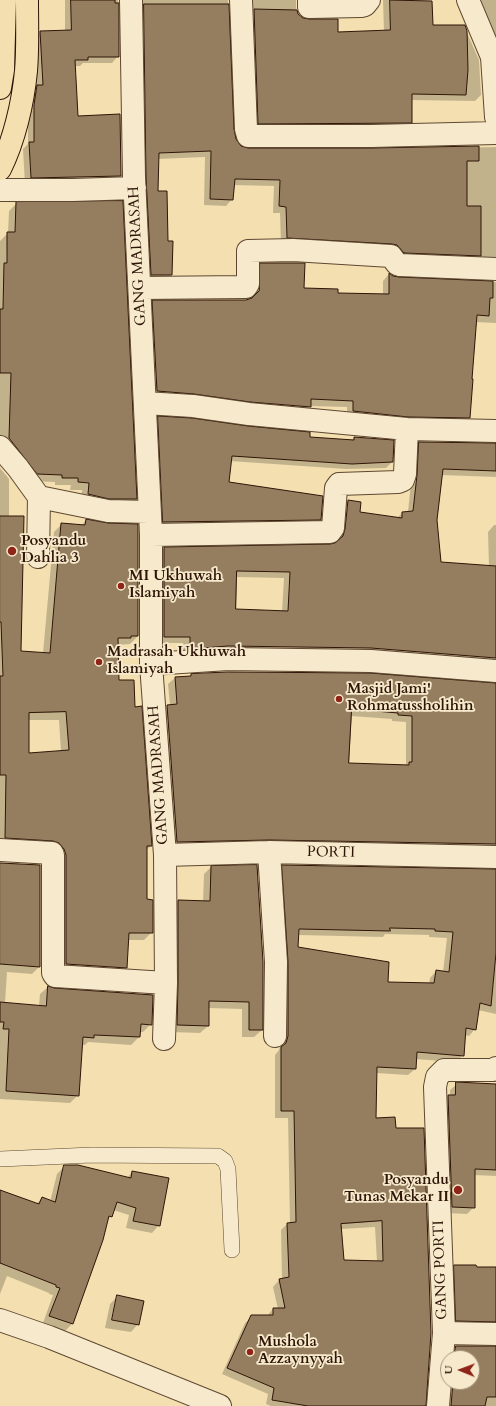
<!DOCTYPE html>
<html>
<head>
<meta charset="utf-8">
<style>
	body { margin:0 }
	#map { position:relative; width:496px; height:1406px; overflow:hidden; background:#f3dfb0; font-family:Cardo,serif }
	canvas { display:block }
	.north { position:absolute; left:440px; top:1350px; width:40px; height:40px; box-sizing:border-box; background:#f7eacc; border:1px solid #a7957d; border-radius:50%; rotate:271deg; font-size:11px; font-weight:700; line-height:16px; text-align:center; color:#2e1507 }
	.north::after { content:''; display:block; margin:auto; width:14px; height:18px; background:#8f2418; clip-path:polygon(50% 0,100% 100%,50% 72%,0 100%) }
</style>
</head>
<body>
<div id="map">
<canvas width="496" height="1406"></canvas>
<div class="north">U</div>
</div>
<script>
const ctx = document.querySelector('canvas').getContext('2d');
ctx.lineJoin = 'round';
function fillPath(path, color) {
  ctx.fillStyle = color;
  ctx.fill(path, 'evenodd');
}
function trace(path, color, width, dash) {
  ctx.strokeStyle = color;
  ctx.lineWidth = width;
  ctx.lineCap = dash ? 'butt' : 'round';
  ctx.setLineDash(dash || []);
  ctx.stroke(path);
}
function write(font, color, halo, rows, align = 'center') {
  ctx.font = font + ' Cardo,serif';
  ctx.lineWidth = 3.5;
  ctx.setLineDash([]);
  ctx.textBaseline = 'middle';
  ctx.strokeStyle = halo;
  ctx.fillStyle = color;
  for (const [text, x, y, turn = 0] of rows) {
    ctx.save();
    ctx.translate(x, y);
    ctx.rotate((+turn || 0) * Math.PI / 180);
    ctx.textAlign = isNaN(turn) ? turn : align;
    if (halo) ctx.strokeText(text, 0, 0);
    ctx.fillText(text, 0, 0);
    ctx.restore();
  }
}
const shadow = new Path2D(`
	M65 0H118V56L112 63H83L80 66H74L77 117 120 176 114 182 25 184 23 149 28 144V112L31 92 36 87 34 39 40 32 65 31Z
	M135 0H228L233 130 235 140 239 146 247 149 371 150 496 147V265L281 244 280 213H273L274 186 233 185 232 199 226 206 204 205 205 157 158 159 157 192 167 242 171 275 165 281H145Z
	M245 0H296V8L298 14 302 19 336 33 384 32 383 0H413V3L432 27 464 26 479 60 481 95 475 101 411 100V122L405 129 252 130Z
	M472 0H496V57Z
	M17 203 136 499 128 506 81 502 82 490H70L71 485H55V482L30 481 0 445V241L8 233 9 211Z
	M261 264 303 289 337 294 383 295V281L389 274 399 278 496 282V323L475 322 469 417 463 424 347 418V407L310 406 303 413 151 397 146 308 153 301 246 300 253 298 254 271Z
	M158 417 309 438 351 441 354 438 393 441 392 462 386 468 346 469 230 461 228 483 320 519 315 525 158 527 153 423Z
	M419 443 496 444V477L441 475 436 519 440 563 489 566 488 532 494 525H496V667L184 655 183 643H157V555L164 548 330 546 337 543 339 536 342 508 348 501 358 513 397 518 402 513 408 512 411 482 413 449ZM236 577 284 578 282 612 235 610Z
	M0 468 9 479V517L20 652 43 653 54 532 62 524 81 526 86 520 138 636 130 644 117 645 118 681 134 708 151 846 146 850V900L152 932 144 940H127L126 968 118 975 58 971V863L0 845ZM28 720H59L61 752 28 754Z
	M192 675 496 684V853L170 848 160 712 167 706 170 705 168 684 175 678 190 677ZM351 716 392 719V721L406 722V766L348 764Z
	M0 863 40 966 32 974 7 972 5 1003 39 1006 40 994 48 987 151 1024 143 1032H139V1037L131 1045 88 1042 85 1045H81L78 1095 70 1103 0 1099Z
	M283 866 496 870V1014L478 1010 475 1029 469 1036 464 1035 463 1055 456 1062 415 1059V1069L408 1075 376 1073 375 1119 425 1406H271L266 1404 268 1394 222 1374 245 1323 252 1316H267L273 1309H278L273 1287 279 1280 282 1279 281 1230 287 1224H290L288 1118H275V1055L279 1050 281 1043 276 872ZM385 934 429 935V937L447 938 443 972 436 971 430 978 429 984 386 983 297 948 298 935 383 937ZM375 1227 377 1262 343 1261 341 1229Z
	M211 867 262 1030 254 1037H242V1009L208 1008V1026L200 1033 170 1032 171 908 178 901 203 902 204 874Z
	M457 1084 496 1085V1176L474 1175V1207L467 1214 446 1213 442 1102 448 1096H450V1090Z
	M65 1166 127 1178 132 1172 159 1225 152 1233 126 1228 129 1215 113 1210 111 1216 107 1220 102 1240 72 1324 65 1331 43 1323 53 1295 49 1294V1293L7 1276 0 1294V1195L36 1204 42 1198 50 1202 57 1174Z
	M454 1266 476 1268H496V1330L450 1327 448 1273Z
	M118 1296 138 1324 131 1332 105 1328 110 1304Z
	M456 1347H496V1406H445L448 1382H472V1358H449V1353Z`);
const building = new Path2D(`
	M71 0H115V3H119V57H88V60H75L78 116 120 114 121 176 31 178 29 142H34V105L37 85H43L40 31 71 30Z
	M390 0 432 1 433 25H465L467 31 468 70 466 95 412 94V123L258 124 254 9 297 10 298 14 303 18 309 19H338V32L390 30Z
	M144 4H229L234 129 236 139 241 146 248 148H371L479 146V161H467V206H481V256L404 253 397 245 392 244 287 238 286 207 279 206 280 180 235 179 233 200 210 199 211 151 159 153 158 191H167L168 241H173L172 275H151L146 177Z
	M123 201 137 499H109L88 494 89 483 78 482V478H62V475L37 474 9 438 11 373H0V309H3L4 263H7V232H15L16 202Z
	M260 263H305L304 288 338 289V293L389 294V273L393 276 399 277 493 281V298H490L489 316 477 315 472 379H473L470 418 408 417 353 411V401L311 399V407L250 402 194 394 157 391 152 300H246L252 298 259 291Z
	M158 416 192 418 248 426 310 432V437L354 440V437L394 440 393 462 352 464 232 456 229 482 323 496 321 520 163 522Z
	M419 442 496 443V471L443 469 437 520 441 562 496 566V658L371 648 228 646 190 649V637H164V547L330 544 335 543 343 536 345 529 348 500 361 502 360 512 402 518V512L413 511 417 475ZM237 571 290 572 288 611 236 609Z
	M0 516H24L21 651 50 653 61 523 85 525 86 519 108 523 138 524V636H131V638H118L119 680H134L135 707 142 706 152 846H147V899L153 900V933H129L127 968 66 964V855L64 849 59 843 53 841 5 838 6 775H0V676H3L1 622H0ZM66 712 69 750 29 753V713Z
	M228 672 370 673 496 683V844L269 840 177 842 167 705 177 704 175 677 191 676V674ZM352 709 398 713V715L412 716V762H409V765L349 763Z
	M0 863 40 865V967L0 964Z
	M257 865 263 962V1030H249V1002L209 1001V1026L177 1025 178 983V900L210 901 211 866Z
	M282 865 496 869V953L491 1006 480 1003 476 1030 466 1028 464 1056 417 1052 416 1069 377 1067 376 1118 395 1117 396 1128H424L431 1333 426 1406H308L272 1400 274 1388 227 1368 251 1315H273V1308H285L279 1279 289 1277 287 1223 296 1222 294 1111H281V1047L286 1043 288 1036V962ZM390 928 435 929V931L453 932 449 972 436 970 434 983 388 982 389 962 298 947 299 929 390 931ZM382 1221 383 1261 344 1260 341 1224Z
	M48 986 54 988 153 995 152 1025 141 1024 140 1037 94 1035V1038L83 1037 79 1096 6 1091 9 1029H3L4 1022H0V1002L46 1006Z
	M456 1082 496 1084V1170L475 1169V1208L452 1207 448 1095H455Z
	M64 1165H78L131 1178 132 1171 169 1178 160 1226 133 1221 136 1208 117 1202 112 1217 109 1216 103 1240 73 1324 49 1316 60 1288 56 1287V1285L0 1263V1190L39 1204 42 1197 55 1202Z
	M454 1265H476L477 1267H496V1322L456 1321Z
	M117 1295 144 1301 139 1325 112 1320Z
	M456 1346H496V1397H487L485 1406H451L453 1382H472V1358H454Z`);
const lane = new Path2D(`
	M0 1159 92 1155 218 1156 225 1161 228 1169 232 1250`);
const street = new Path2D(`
	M131 0 134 177 151 535V664L165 855 166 983 164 1039
	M241 0 246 129 248 136H371L496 133
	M309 0V7L361 6 365 5 369 0
	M468 0 492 57 496 117
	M0 190H73L135 188
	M140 288 246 287 248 284V251L293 250 391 256 397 264 400 265 496 269
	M145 403 193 406 249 414 407 429 496 431
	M0 447 18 468 39 497 108 511 149 512
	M151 535 330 532 333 528 336 488 339 484 398 482 403 480 405 474 407 429
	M38 557 39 497
	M151 664 228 659 371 661 496 671
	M0 850 52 853 53 855V973L55 976 166 983
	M269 852 276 962 275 1036
	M165 855 269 852 496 857
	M0 1320 49 1337 220 1406
	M444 1333 496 1334
	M438 1406 444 1333 435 1087 437 1077 444 1070H493L496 1068`);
const primary = new Path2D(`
	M0 88 3 70 5 0
	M0 169C14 141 23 103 26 71 28 48 27 24 27 0`);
const markers = [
	[12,551,5,"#8f2418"],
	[121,586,4,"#8f2418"],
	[99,662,4,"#8f2418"],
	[339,699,4,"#8f2418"],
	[458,1190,5,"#8f2418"],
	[250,1352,4,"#8f2418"]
];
const streetNames = [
	["GANG MADRASAH",138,256,-93],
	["GANG MADRASAH",159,775,-94],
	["PORTI",331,853,1],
	["GANG PORTI",441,1270,-92]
];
const poiNames = [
	["Posyandu",21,542],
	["Dahlia 3",21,559],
	["MI Ukhuwah",129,577],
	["Islamiyah",129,594],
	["Madrasah Ukhuwah",107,653],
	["Islamiyah",107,670],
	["Masjid Jami'",347,690],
	["Rohmatussholihin",347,707],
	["Posyandu",449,1181,"right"],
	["Tunas Mekar II",449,1198,"right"],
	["Mushola",258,1343],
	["Azzaynyyah",258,1360]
];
fillPath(shadow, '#0003');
fillPath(building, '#947e5f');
trace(building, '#2e1507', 1);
trace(lane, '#5f4831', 16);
trace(street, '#5f4831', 24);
trace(primary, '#2e1507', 24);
trace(lane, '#f7eacc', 15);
trace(street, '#f7eacc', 22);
trace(primary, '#f3dfb0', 22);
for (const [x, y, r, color] of markers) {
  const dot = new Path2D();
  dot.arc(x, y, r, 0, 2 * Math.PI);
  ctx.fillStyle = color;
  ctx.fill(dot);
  trace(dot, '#f7eacc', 1.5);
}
write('15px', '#2e1507', '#f7eacc', streetNames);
write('bold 15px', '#2e1507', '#f7eacc', poiNames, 'left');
</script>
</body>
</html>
